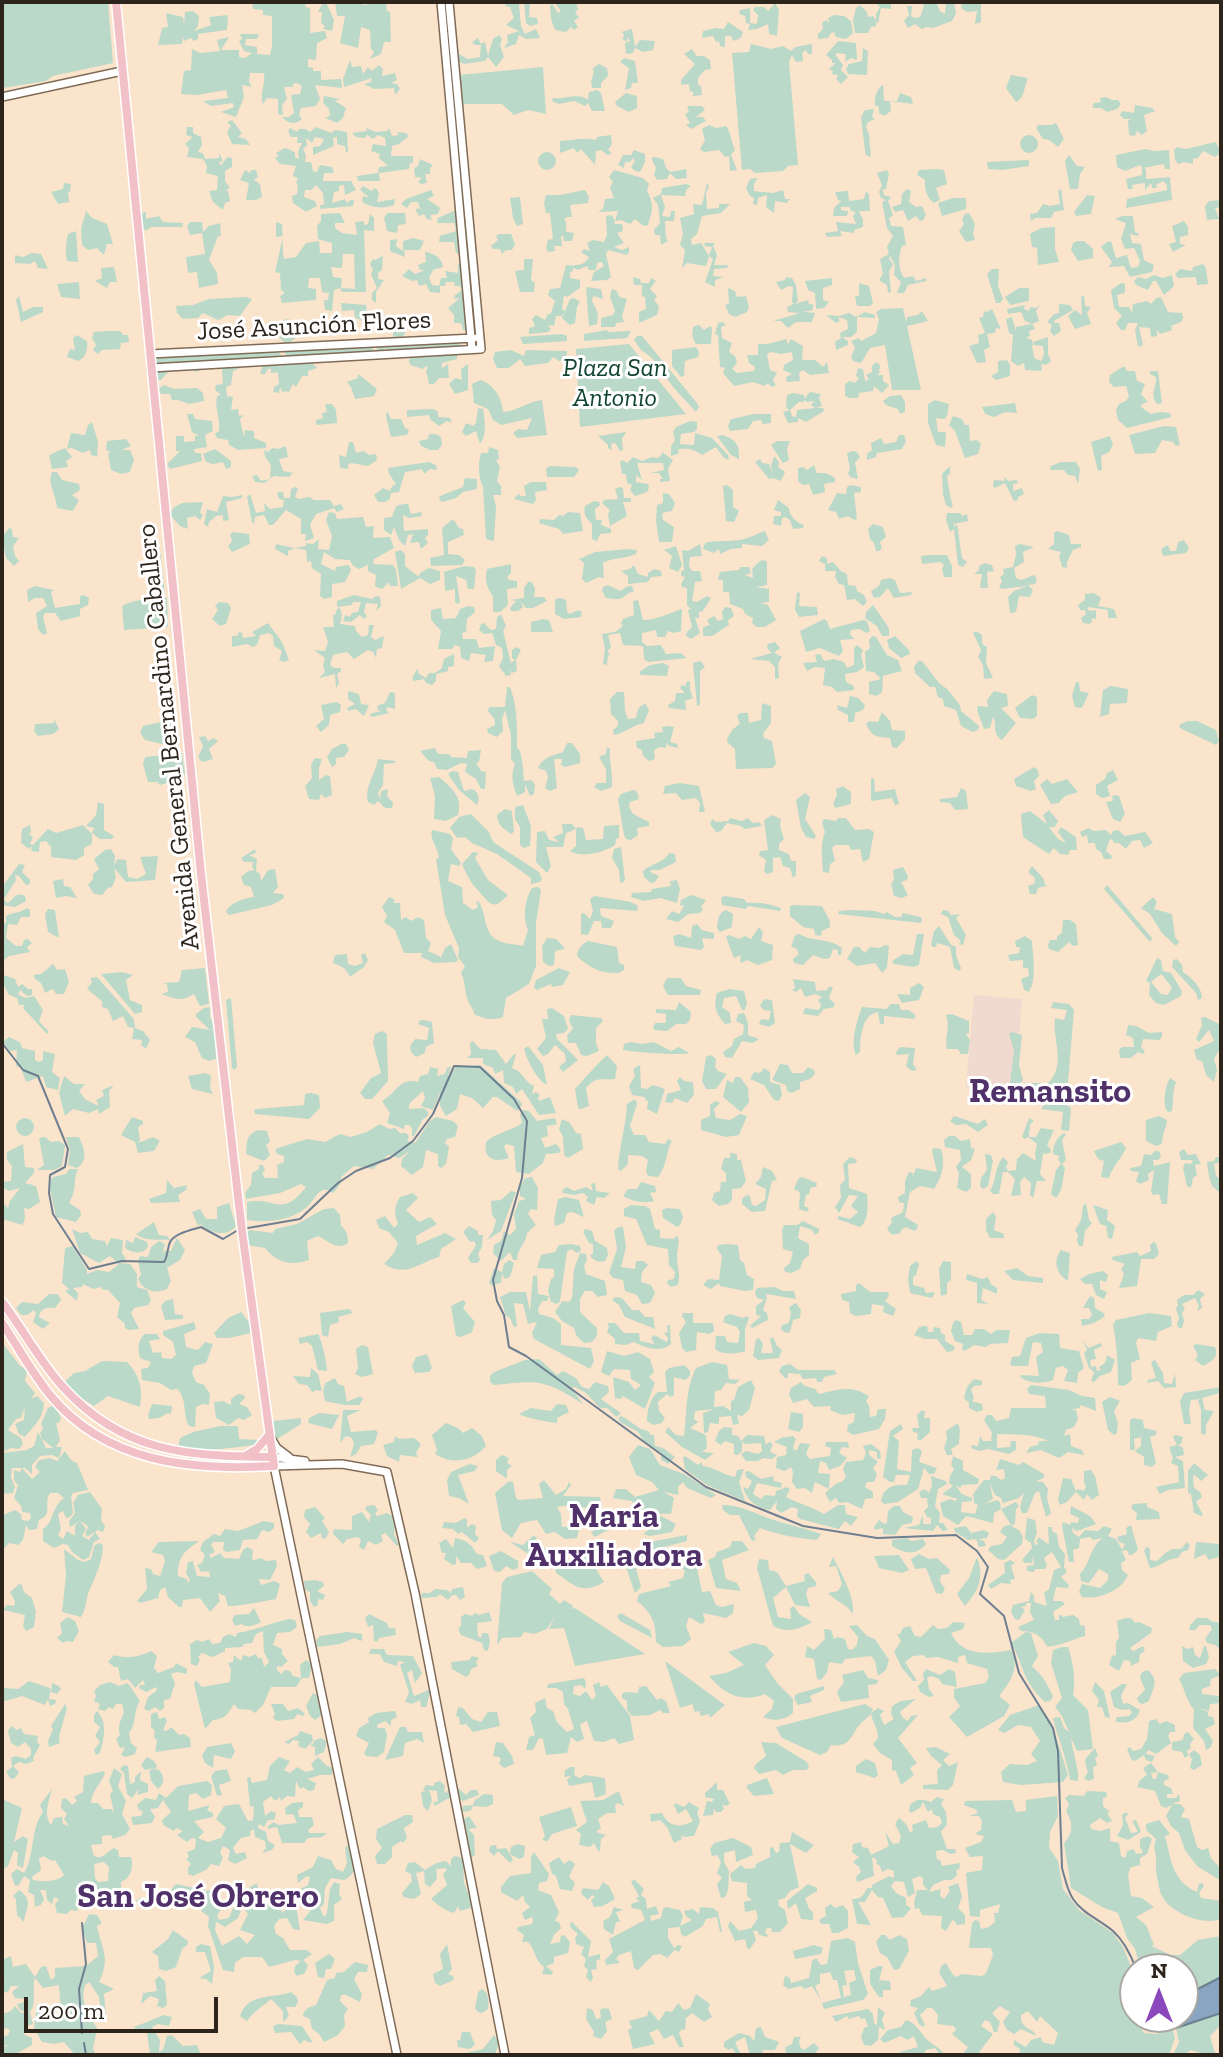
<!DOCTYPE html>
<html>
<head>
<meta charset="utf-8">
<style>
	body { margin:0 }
	#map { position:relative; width:1223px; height:2057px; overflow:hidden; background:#fbe4cc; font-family:"Zilla Slab",serif }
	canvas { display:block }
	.frame { position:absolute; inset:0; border:4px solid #2d251c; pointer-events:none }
	.north { position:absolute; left:1119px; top:1953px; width:80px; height:80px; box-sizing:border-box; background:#fff; border:2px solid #aba8a4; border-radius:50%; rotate:0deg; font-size:22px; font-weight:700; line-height:32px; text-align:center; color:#2d251c }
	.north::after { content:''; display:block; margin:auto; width:28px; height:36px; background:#8a48bc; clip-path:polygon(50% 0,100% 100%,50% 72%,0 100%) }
	.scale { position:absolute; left:24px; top:1997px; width:194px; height:36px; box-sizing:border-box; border:4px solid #2d251c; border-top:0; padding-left:10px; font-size:24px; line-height:28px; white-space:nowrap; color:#2d251c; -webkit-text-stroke:6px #fff; paint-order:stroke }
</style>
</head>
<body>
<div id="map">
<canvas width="1223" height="2057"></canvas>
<div class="frame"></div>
<div class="north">N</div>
<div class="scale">200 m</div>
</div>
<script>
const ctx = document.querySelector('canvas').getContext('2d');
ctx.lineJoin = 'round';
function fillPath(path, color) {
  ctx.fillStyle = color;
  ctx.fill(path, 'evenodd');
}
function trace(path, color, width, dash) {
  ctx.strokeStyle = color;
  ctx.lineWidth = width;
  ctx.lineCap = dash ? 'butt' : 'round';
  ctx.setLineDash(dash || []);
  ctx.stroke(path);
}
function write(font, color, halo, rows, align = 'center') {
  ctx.font = font + ' "Zilla Slab",serif';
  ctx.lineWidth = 6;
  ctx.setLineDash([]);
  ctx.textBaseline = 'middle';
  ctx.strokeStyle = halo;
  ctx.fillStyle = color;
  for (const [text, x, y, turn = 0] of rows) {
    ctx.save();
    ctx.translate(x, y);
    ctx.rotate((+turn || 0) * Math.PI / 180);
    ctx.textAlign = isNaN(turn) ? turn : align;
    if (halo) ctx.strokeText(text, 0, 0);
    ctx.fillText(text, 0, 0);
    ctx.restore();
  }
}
const education = new Path2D(`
	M974 995 1022 999 1015 1091 966 1087Z`);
const green = new Path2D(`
	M2 2H108L113 63 53 76 46 81 3 88Z
	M252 2H306L305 7 310 8V33L325 31 327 38 317 43 316 60 308 59V67L313 68V71H321V80L341 79 342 88 315 85 320 99 316 106 301 108 299 115 302 119C294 125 289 124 282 117H289L294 113 291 95 300 94 302 86 297 83 293 84V87H284L287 99 282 105 283 115 278 114V99L267 98 263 104C259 93 266 85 264 73H250L249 82 252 87 242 85 244 97 236 117 221 112 234 107 233 103 211 106 203 101 228 98 226 90 197 95 181 94 184 71 191 70 192 49 200 53 220 51 217 40 229 37 221 50H239V57L245 58 252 53 244 51 239 41 242 39 240 34H259L257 39H246L245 45 257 47V54L270 55 272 46V16L263 15V10L253 9Z
	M323 2H326L334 20 332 31 323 29 325 26 321 23 322 12H318Z
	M335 2H362L363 5 386 2 387 11 390 12 391 42H384L381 54 370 59 374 52 371 49 370 30 361 27 358 48 340 43 345 16H337Z
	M507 2H530L529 17 537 18 538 24 530 26 526 23 524 2 519 4 521 26 525 34 536 29 540 38 526 39 519 35 516 44 504 48 508 42 507 35 519 31 506 25 514 18 510 7 505 6Z
	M554 2H576L578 9 575 13 579 17 574 21 578 27 574 30 571 27 566 32 555 30 551 19 550 5H553L558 13 561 11Z
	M874 2H891V9L881 8 878 24 876 21V26L871 27 868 33H855L853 20 856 8 860 5 867 12 868 17 873 16 876 20V14L880 7Z
	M912 2H936L940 11 945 14 946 2H954L956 13 952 21 933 28 926 27 922 29 915 24 908 28 904 21 909 15 907 6H912L911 16 915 18 920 17 924 6 921 3 912 4Z
	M962 2H981V22L975 24 977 11 967 12 961 8Z
	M775 3 779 10 777 36 769 34 768 24 757 29 748 30 750 24 746 23 745 16 739 14 740 10 750 8V23L757 24 758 15 753 10 755 7H764L768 11Z
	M193 11 199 16 198 26 194 31 211 25 209 17 228 15 227 30 198 34V39L194 41 191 38 184 41 183 36 182 44 158 45 162 28 168 27 166 13 183 17 184 25 185 12Z
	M834 15 844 16 851 21 853 33 846 39 836 37 834 32 831 33 828 38 818 39V34L823 29 822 23 826 20 830 23 828 18Z
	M728 22 743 32 741 38 733 41 731 36H725V47L720 46 719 41 716 42 713 36 702 38 703 31 716 28 724 29Z
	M632 29 635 47 640 40 655 41 653 50 643 52 635 48 633 53 626 54 625 43 630 41 628 37 627 41 623 40 624 34 621 32Z
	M499 35 502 39 500 45 504 57 496 67 488 57 485 61 464 64 458 61 456 57 459 54 468 59 480 57 481 45H475L472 42 478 38 481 44 485 42 488 56 493 39Z
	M838 41 856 43 857 60 851 58 845 62 846 54 836 53V56L843 65 841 70 848 77 841 84 836 79 838 75 832 74 833 71 829 69 836 63H832V60L826 55Z
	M751 44 771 49 783 46 791 51 795 47 812 44V54H808L806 50 802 53 803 61 796 62 792 55 789 62 798 165 788 166 783 171 755 173 750 169 742 170 732 53 749 52Z
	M863 48 868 51 867 75 848 74 846 69 849 64 862 61Z
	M692 49 697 56H704L710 60 711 69 705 70 698 78V85L701 86 702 95 693 96V91L690 92 689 84 681 85V80L695 64 684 54Z
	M624 58 635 61 638 83H632L631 88 625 90 629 68 620 62Z
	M350 60 352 67 361 66 363 74 368 67 372 71 379 65 383 69 382 76 395 73 397 80 391 83 397 84 400 89 395 95 394 88 374 89 364 84 371 82 372 78 344 87 343 79Z
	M599 64 607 68 608 76 601 83V88H592L591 82 594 71 592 69Z
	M543 67 546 114 528 110 514 115 502 104H460L458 75Z
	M1011 75 1028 78C1024 86 1025 98 1016 102L1006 88Z
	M883 85 884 101H897L900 93 911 97 913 104 890 101 891 111 884 116 879 113V107L875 105C874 99 877 87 883 85Z
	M597 90 601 93 605 111H592L588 103 585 106 574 101 559 104 552 101 553 98C564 100 578 92 588 100L589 92Z
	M626 93 637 96V108L629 112 617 106 615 102Z
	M324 96 340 99 335 101 346 108 343 118 337 123 325 118 330 116 329 109 323 103Z
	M1106 97 1112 100H1118L1121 104 1117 109 1107 112 1101 108H1092L1094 103 1101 102 1100 98Z
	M1135 105 1152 108 1155 111 1144 115 1147 131 1142 135 1137 131 1135 136 1129 135 1128 120 1133 119H1124L1120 115 1122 111 1134 113Z
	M687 106H702L705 110 696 117H703L706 121 691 129 686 125 690 123 685 114 689 112Z
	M874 109 872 117 875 119 868 122 866 127 869 134 871 157 866 155 865 151 861 117 865 110Z
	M232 120 242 133 238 137 246 139 250 145 232 144 227 132 231 126 227 122Z
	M1056 123 1064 139 1058 147 1049 140 1043 139 1036 128 1038 125H1051Z
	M709 125 716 128 726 126C731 132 731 142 735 150L731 155 737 170 730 171 729 156 725 157 719 150 704 152 700 149 705 140 702 129Z
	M187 127H193V133L201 137 202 145 198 152 203 153 205 159 219 158V153L223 161 219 162 221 166 227 157 232 158V167L225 171V181L230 188 225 191H228L230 201 225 203 223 210 213 202 209 191 217 190 218 176 206 173 207 166 203 159 187 157 189 148 185 144 193 137 186 135Z
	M316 127 331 133 335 130 347 132 348 152 346 153 345 146 337 144V137L333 138 334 146 313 155V147L320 146 324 139 315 137 312 143 306 138 307 146 303 148 306 156 305 162H311L313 171 317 172 320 165 332 167 334 173H324L323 181H351L356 190 345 195 344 185 339 186V191L334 192 332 203 345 199 347 203 351 200H354L353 206 320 209V205H324L323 193 316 185 311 190H305L304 197 315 201 317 206 306 212 293 203 292 196 297 194 298 185 296 183 298 178 293 176 296 166 280 164 275 158 279 156 276 153 285 148 295 152V157L299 159 298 152 302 143H297L298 137H291L288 131 290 128 297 132 299 129H306L310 132Z
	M366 128 376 132 387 131 389 128 392 136 399 135 397 132 406 133 409 136 399 144 392 146 391 156H413V163H410L409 169 379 173 380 181H358L357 176 378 173 379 167 388 166 379 158 380 154 371 151 373 144 386 146 385 138 378 135 373 139 367 135 365 138 356 137 352 133 367 131Z
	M611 135 612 144 608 150 612 153 608 155 601 150 596 151 595 165 581 149 577 153 574 148 560 153V141C573 140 584 137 596 140L597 137Z
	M1020 144a9 9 0 1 1 18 0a9 9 0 1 1-18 0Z
	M1216 142 1221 153 1215 157 1203 151 1198 158 1193 159V164L1184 162 1178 164 1175 160 1174 150 1177 147 1185 149Z
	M1145 149 1155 151 1169 150 1170 169H1165L1164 164 1143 168 1146 169V179L1170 177 1172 200 1126 208 1127 199 1167 190V185L1163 181 1156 185 1157 188H1152L1151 183 1145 190V183L1132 185 1133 189H1128L1126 179 1142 175V168L1140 165 1125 171 1117 167 1116 155Z
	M634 150 645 154V162L640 172 635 171 631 167 635 161 633 158 630 162H625L624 168 618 165 623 155H631Z
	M538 161a9 9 0 1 1 18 0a9 9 0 1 1-18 0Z
	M1069 155 1077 166 1085 167 1080 174 1078 189H1070L1065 161Z
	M655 157 663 159 666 168 670 172 686 169 687 178 676 179 670 173 667 179 657 180 654 175 656 168 651 158Z
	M420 159 433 165 430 168V174H425L427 183 421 184 418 182 422 178 415 177 414 168 418 166Z
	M1029 160V166L1002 170 988 169 987 162Z
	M937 169 944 170 947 184 936 188 940 200 934 203C927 199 924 188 925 180L917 175 919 170Z
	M245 170 250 173 251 170H256L258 177 254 180 260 184 262 197 256 200H246L249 183 240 180Z
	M614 170 643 178 649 184 647 190C654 206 653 209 648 225L644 226 635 219 630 224 621 220 614 221 615 224H622L623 231 617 233 624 243 614 247 622 250 629 247V252L627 255 608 250 606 254 611 277 607 280 591 281 594 272 604 266 602 262 597 263 596 270H589L587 266 578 270 573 268V271L570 272V278L580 280V288L567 297 564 295 562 309 565 311 562 316H556L554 326 548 325 551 329 548 332 529 334V328L535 326 532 319 536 315 545 320 547 315 551 313 555 301 548 295 550 289 560 288 566 265C576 266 584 266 589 257L581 252 584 249 590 251 587 243 593 240 604 242 607 235 606 216 612 215 615 221 618 211 598 212 603 209 605 199 614 198 610 188 613 182 609 177Z
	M887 170 889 174 886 189 882 190 885 196H889L891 199 888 200 893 216 889 218 891 226 903 227 906 245 902 246C898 257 898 268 904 278L913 276 916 281 926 278V281L908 285 904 293H897L901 282 894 275 895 265 890 256 889 259 893 264 889 272 891 292 888 293 887 285 879 280 883 274 880 259 889 254 887 247 893 236 887 228 882 202 886 200 881 198 879 192 882 185 877 173Z
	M758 178 754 184V191L773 193 783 190 785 199H790L787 203 775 201 774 213 766 207 767 195 758 198 757 205 753 204 754 198 750 196 746 188 750 179Z
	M64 183 71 184 70 191 68 192 69 202 58 204 51 192 63 189Z
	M707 183 709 186 706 193 707 209 719 208V204H730L721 213 702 216 697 234 691 239 692 245 701 243 709 256 712 247 705 246 704 243H715L713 246 717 255 714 265H728L727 268 714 269 713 276 724 277 715 280V287L705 282 713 259 709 256 706 266 687 263 682 268 685 250 680 245 683 234 680 218 694 214 693 204 702 205Z
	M686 184 691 186 686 190 685 196 661 195 665 207 662 216 670 217 671 211H675L674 221H665L666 238 668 241 661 245 660 235H655L654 230 660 223 658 205 653 198 661 194 662 188Z
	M363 186 372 191 374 188 377 189 379 194 377 202 395 199 394 205C383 209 371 208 362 202L363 196 370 198 360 190Z
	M907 189 911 191 909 202 916 207 922 206 926 215 923 220 920 221 916 216 908 221 903 210 895 212 892 207 901 204 902 194Z
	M1061 189 1064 210 1054 212 1051 218H1035L1031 221 1030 214 1037 213 1043 204 1050 206 1060 204 1058 191Z
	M431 190 434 196 427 199 440 208 438 214 430 215 432 220 427 219 424 214 419 216 415 209 424 208H420L418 202H411L407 208 401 204 406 199Z
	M585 190 589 197 588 203 570 205 572 217H566L564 221H566V232L574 233 572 241H563L564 236H561L562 246H554L555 251 548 252 546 248 548 240 553 239 550 213H546L544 203 546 195H560Z
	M848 191 849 201 864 199 866 191 869 194 870 211H859L863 220V227L854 230V233L840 231 842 236 827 237 825 233 838 231 836 222 856 224 853 216 856 212 851 211 849 205V207H841V210L848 211 847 216H833L834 208 841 201 838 200 835 192Z
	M1087 195 1095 196 1091 214 1076 216 1074 212Z
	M520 197 523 224 517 226 513 218 510 198Z
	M953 198H966V209L942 216 938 203Z
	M1221 200V207L1215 208 1219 219 1221 214V227L1219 219 1207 220 1205 206 1209 201Z
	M456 210 461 255 456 253 454 242H439L440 236 456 231 454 223H437L438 218Z
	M86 211 92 218 107 224 113 244H107L104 255 97 248 88 250 82 245 81 229Z
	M146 212V219L159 216 163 222 183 223 182 227H151L146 231 139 224 142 213Z
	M340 213 345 223H335V228L342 233 357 235 355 222 364 221V225L368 224 370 214 374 218V231L364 230 366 292H342L340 288 334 290 332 311 325 310 324 300H328L329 293 322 292 320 278H309L308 288 316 289V300L282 303 280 296 285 293 281 290 280 273 275 272 283 236 276 237V222L282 224C283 236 282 248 284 259L296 257 306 243 319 241 320 253H332V243L318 239 317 226 321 221V214ZM343 254H354L355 289 341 288 342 278 333 277 331 267 342 268Z
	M387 213H405L406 224 398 225 397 233 387 231 384 218Z
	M969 213 975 224 973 234 975 240 966 242 959 231 964 224 962 219 965 214Z
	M1122 216H1133L1135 232 1139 234 1138 236 1130 234 1132 243 1141 244 1144 260 1154 265 1152 272 1130 277 1124 266 1109 267 1112 262 1101 247 1107 242 1111 241 1116 258 1127 255 1131 268 1138 267 1140 261 1134 248 1125 249 1121 239 1126 223 1115 219Z
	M1184 221 1188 227V235L1180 237V244L1186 245 1173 252 1169 244 1176 242 1172 226Z
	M190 222H202L203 232 209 226 220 223 221 236H218L209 260 217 273 218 284 199 288 197 272 188 273 186 257 205 254 202 233 190 235 187 226Z
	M1055 227V249L1059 262 1038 265 1037 248 1032 247 1030 234 1041 228Z
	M76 231 78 262 67 261C65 255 66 242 68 234Z
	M499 234H511L515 244 512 250H506L502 254 500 249H493L491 246 498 240 496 236Z
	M413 238 424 241 420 250H404L405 257 390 251V240L397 239 396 246 403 251V241Z
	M1077 241H1084L1093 249V258L1078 261 1071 250 1073 243Z
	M425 252C434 253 442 258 443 267L433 270 429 278 432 285 439 286 441 278H447L445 271 458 273V265L462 259 466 290H462L471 332 463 330 461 323H454V315L448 308 460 298 455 299 454 296 462 290 460 286H455L454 282H446L445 286H440V293L430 292 426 284 419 286 417 280 412 281 402 276 409 269 415 274 425 270H420L418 265 426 262Z
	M32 253 41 254 48 269 38 268 35 261 30 264 15 263V255L23 257Z
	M383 256 382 270 378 273V279L384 280 376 292V303L372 300V293L377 288 371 274 373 270 370 264 373 259 375 260Z
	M524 259H533L531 280 535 283 534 292H520L515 271 524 270Z
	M1203 264 1206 268 1208 284 1197 285 1196 277 1178 278 1175 274 1180 269 1192 271 1193 267Z
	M114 267 117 282H110L107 288 95 281 102 278 101 268Z
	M992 269H999L998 286 1003 299 1000 303H996L987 274Z
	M1154 275 1163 278 1172 275 1174 286 1164 295 1156 281H1153L1148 290 1136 285 1134 281 1138 277 1146 279Z
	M633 277 640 279 641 283H649L651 278 656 281 650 289 657 296 654 300 659 306 657 315 639 323V312L646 309 645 297 642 296V285H634Z
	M786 277 792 278 796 285 798 301 795 304 808 300 809 304H813V310L803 312 815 313 812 322H796L788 328 781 321H773L800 313 788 312 787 307 794 304 792 302 793 287 789 286 781 290 776 282 785 280Z
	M832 278V285L823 288V300L829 302 824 308 816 309 815 293 808 290 805 281Z
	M79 282 80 299 61 297 57 284Z
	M859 283 869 286 873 303 870 306H857L855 296H859Z
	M1121 283 1125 284V293L1117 295 1119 307H1129L1132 313 1133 304 1147 301 1151 304 1156 298 1161 297 1168 312 1182 313 1183 318 1181 322 1171 326 1172 330 1160 334 1157 330V336L1151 337 1150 328 1139 327 1143 345 1138 347 1135 330 1138 323H1128L1125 330H1121L1116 323 1122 316 1114 308 1111 290Z
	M586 287 601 289 603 299 593 296 592 301 598 313 597 324 589 326Z
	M728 288 735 291 737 297 746 296 749 307 747 312 735 317 729 314 725 305 729 304Z
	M1019 288H1029V301L1010 305 1005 297Z
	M612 289 617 291 619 297 627 299 622 316 624 322 616 323 615 327H601V318L613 315 615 311 610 297Z
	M1084 295 1085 306 1091 307 1087 313 1091 324 1075 329 1068 316 1075 310 1082 315 1081 297Z
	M19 296 23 312 33 307H43V312L21 322 16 300Z
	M246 297 252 299 240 316 228 315 218 320 203 313 198 318 183 319 177 313 176 306 193 305 209 299Z
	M574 298 580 302 577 307 575 323 570 325 562 318 570 299Z
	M341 303 366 305 369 334 361 320 355 318 354 310 342 311Z
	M1059 304 1070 305 1073 310 1054 321V323H1059L1061 331 1054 336 1050 331 1052 325 1047 322 1054 314 1059 313Z
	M1025 305 1024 309 1029 311 1030 307 1036 308 1040 305 1036 311 1039 321 1032 324 1035 329 1029 331 1030 336 1026 338 1032 340 1033 346 1031 348 1033 349 1034 358 1041 361 1044 354 1043 346 1034 345 1033 342 1048 337V354L1051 361 1046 365 1041 364 1042 371 1025 370 1024 363 1018 366 1011 361 1013 335 1009 333 1006 319 1012 317 1016 331V327L1032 324 1025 321 1021 312 1008 314 1007 309Z
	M903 308 906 322 907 317 918 315 922 311 928 321 907 326 921 390H892L885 345 870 348 861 363 853 361 851 357 855 347 851 341 859 338 861 341 876 333 879 319 876 312 881 309Z
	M992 309 1001 329 996 328 995 333 987 334 990 347 984 350 986 362 977 363 969 346 979 343 978 335 985 333 979 318 983 317 984 311 986 312Z
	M865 312 875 315V318L857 317V332L851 337H842L848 341V345L836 350 835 342 841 338 840 333 848 329 847 320 839 317V322L836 323 826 315 839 316 849 313 856 317Z
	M289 319V330H297L298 336 287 345 278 336 283 320Z
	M723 322 726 325 721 327 722 338 732 343 729 352 735 356 737 363 732 369 737 373 754 371 755 367 749 363 747 355H758V344H768L786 339 788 344 791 339 803 346 802 360H815L823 367 827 362 829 373 810 375 803 370 799 373 800 381 787 382 786 377 792 374 783 370 784 365 793 360 792 352 781 354 771 352 767 354 770 370 777 373 773 380 776 385 772 387 767 383 765 386 753 382 734 386 723 373 725 368 720 367 718 335 715 334 718 323Z
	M699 325 704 330 710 326 712 328 711 344H696C692 338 691 332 694 326Z
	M397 326 401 332 404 329 406 331 401 340 411 336C428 348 441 341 461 343L460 349 390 352 385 348 381 353 376 348 380 341 398 339 393 338V327Z
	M607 330 608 332 631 331 627 338 584 341V334Z
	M109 331H120L123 335H128L129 342 121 343 120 349 102 350 98 354 93 350 96 345 92 338 94 332Z
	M562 334 567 336V341L523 344 520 337Z
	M77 335 87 341C88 349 86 358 78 361L67 357 70 349 75 350 73 338Z
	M637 336H642L697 403 699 407 696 412 673 387 651 357 641 350 634 340Z
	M629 344 686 414 580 427 576 349Z
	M373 346 374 354 287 356 282 348Z
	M696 347 699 352 698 357 685 361 684 376 681 377 672 366V350Z
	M275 348 283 358 200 365 201 370 196 372 191 368 166 367 169 371 161 380H155L150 354Z
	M511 350 524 356 526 350 567 351 566 360 559 361 553 357 548 363 525 366 520 359 509 368H497L493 359 495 352Z
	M457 353V359L442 363V368L448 364 449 378H439L434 384H429L426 370 428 368 426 366 423 369 410 365 409 360 411 356Z
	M309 360 317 368 308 371V376H302L296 387 293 384 289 392 284 391 283 393 280 387 279 393 273 392 274 387 279 384 278 372 271 373V369H268L265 374H260L263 365 277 364 280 367 286 362Z
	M1007 360 1010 365V376L996 380 991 376 998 372V361Z
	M876 362 880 365 879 374 876 375H883V381L889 385 882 393 874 386 873 391 859 393 858 398H850L845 396V384L850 381 855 383 859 378 856 376 858 368 863 369 865 381 869 379 866 375 872 372V366Z
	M468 364V390L455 394 449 384 455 378 462 380 461 369Z
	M1124 366 1127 371H1135L1137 381 1145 384 1141 394 1148 402 1142 404 1141 407 1151 414 1160 412 1170 413 1171 417 1127 428 1118 420 1116 410 1119 404 1126 401 1129 396 1126 386 1114 387 1109 382 1110 375Z
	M227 367 240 368 233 371 231 385 226 387 227 396 233 397 231 410 238 409 239 416 244 415 240 419 244 437 245 430 254 431V438L266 443V448L238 450 229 445 228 440 217 438 215 434 219 431C221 419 214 408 217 396L221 395 215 390 216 385 223 384 222 369Z
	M1150 371H1158L1162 403 1157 404C1149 393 1157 389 1156 377L1150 374Z
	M358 374 377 389 374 396 355 399 351 387 347 382 358 378Z
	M481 380C495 385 502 399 503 412 515 412 527 402 542 400L547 435 517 438 513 433 518 429 527 430 532 418 501 425 493 420 488 409 474 403 472 384Z
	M164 385 174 389 197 388 203 393 204 401 189 404 178 400H172L170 394H161L158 389Z
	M810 392 821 394 819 398 822 406 815 408H823L824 411 806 422 798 418V422L788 423 783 412 790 410 792 416 796 417 797 410 815 408 811 405 814 401 807 402 804 400V402H799L790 410 786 408 787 395 793 393 804 395V399Z
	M901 395 905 402V412L900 414 898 409 886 405 883 401 890 396Z
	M935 400 949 404 947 416 944 419 936 418 938 432H946L945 447 936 445 928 423V404Z
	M1015 403 1017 413 1005 412 994 417 985 414 982 407Z
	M325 404H332L336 410 337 423 316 425V420L323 418 322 413 327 412Z
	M478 408 483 409C485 419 487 436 480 444L476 431 466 436 462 432 466 423 473 426 476 423Z
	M434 409 438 412V417L450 418 452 423 447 421 439 426 430 419 429 415 407 417V410Z
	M387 411 391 419H401L405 428 409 430 407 435 391 437 386 416Z
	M187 414H193L195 419 212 421 213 431 205 435 207 447 194 449 195 453H201L202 461 170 469 167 464 180 451H176V436H184V442L195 441V436H199L192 432Z
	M754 414H771V423L763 424 761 420 753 421 748 429 730 431 728 426 731 419Z
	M953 416 962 419 965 425H969L970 441 977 440 981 444 978 454 965 458 955 431 949 425Z
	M690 421 697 422V429L694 432 681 434 680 444 694 445 695 433 712 438 728 455 729 460 724 458 716 447 702 455C693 449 690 448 679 449L678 454 671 456V446L675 440 673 432 676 427Z
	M92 422 98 442 97 457 91 455 90 450 83 453 72 448 67 449 71 433 85 435 88 425Z
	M1164 426 1176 427 1180 445 1176 446 1173 442 1162 440 1155 453 1135 454 1129 435Z
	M626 432 622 439 623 450 620 451 615 443 611 444 612 450 608 448V445L598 436Z
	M429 434H436L441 437 442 445 438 450H430L421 446 419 441 428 439Z
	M723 435C736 440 740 445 739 459L731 455 717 436Z
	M899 435H904L906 441 902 449 877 453 876 457 867 460V454L872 450 871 443 881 438 884 444 896 442Z
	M1110 436 1113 445 1109 452 1101 456 1102 470 1098 471 1091 442Z
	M126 439 131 446 122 450H130L134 459 130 472 121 474 111 470 108 453 111 452 106 450 107 441Z
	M777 441H790L787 449 789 460 783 463 771 445Z
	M349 442H353L356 453 364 451 369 455 376 454 377 460 368 466 351 463 348 465V469L340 468 339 455 346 457Z
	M286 446 288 457 279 459 283 471 293 473 289 477 274 476 264 483 255 482 252 476 257 475 261 481 270 479 271 465 265 457 264 450 268 452 272 448 278 449Z
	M489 447 498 450 499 459 496 460 500 467 497 481 501 486V495H493L496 506 494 541 486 539 483 487C478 477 478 463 481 453H488Z
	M65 448 72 457 66 461 68 467 52 469 49 455Z
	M215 449 231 461V467L226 469 223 462 213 464 206 462 203 454Z
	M853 451 857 452 860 457 855 463 858 479 850 477 848 473 850 469 847 453Z
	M662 452 673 460 668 469 670 481 660 482V479H663L659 473H650L664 470 663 463H637L642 480 636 475V482L648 484 649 488 647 492 635 496 630 490 632 485 627 483 626 474H622L620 462 623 460 627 463 633 457 642 461 652 457 657 458 661 456Z
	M774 456 779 462 778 467 785 472 781 481 773 478 769 479 755 462 760 459 762 463 769 464 773 474 771 466Z
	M429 462 436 465 437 470 430 469 424 474 422 469 405 472 399 492 391 493 390 499 385 502H378L374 495 383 488 390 491 392 486 396 484 389 474 388 468Z
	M1061 462H1076L1080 469 1078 484 1075 476 1068 475 1064 470H1050L1051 466Z
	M814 465 817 473H826L835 478V482L824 484 825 492 813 495 809 484 803 485 798 481V468L803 467 807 470Z
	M550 466 576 467 579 470 574 477H547L546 468Z
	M950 466V474L947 476C948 483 951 502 953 505L951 508 946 505 943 495 942 474Z
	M52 472H57L62 480 79 484 80 490 72 495 79 500 73 511 57 508C56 493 47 485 52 472Z
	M1005 477 1008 481 1017 480 1018 483 1013 484V491L1022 488 1024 494 1018 497V500L1014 501 1005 483 995 488 993 486 994 480 1004 481Z
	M465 478 477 479V489L463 492 456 498 442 502 439 499 440 496 463 487Z
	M531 482H546L547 490 535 492 536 500 533 504 514 499 519 493 520 496H526L524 486Z
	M727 485 733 490V507L739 511 734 522 726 521 723 486Z
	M850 485 861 487V492L854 493 857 519 854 520 848 516 839 519 836 512 828 510 837 493 846 494 847 487Z
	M295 487 298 488 295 497 299 499 309 497 314 500H330L334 506 341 504 344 509 337 512 334 508 316 514 310 525 314 538 305 541 306 534H301V519L286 510 273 525H269L264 515 255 517 254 524 252 522 247 497 250 494 256 513 265 511 264 503 270 509 283 507 284 500 279 499 277 492H283L284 498H290L291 489Z
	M619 487 623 488 624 498H631V502H623L627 516 610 526 608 514 610 510 602 503 604 500 618 499 615 489Z
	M663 493 669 494 675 503 672 511 662 513 663 520 674 527 672 542H659L656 521 657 505 663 503Z
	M242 495V498L226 502 229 520 223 521V515L216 516 209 522 208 527 204 524 207 509 217 512 223 496 232 497Z
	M778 500 789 508C789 516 797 523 804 525L803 528 793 529 790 520 785 517 782 518 781 526 773 524 774 516H781V512L774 510Z
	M594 501 599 502 600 505 595 509 596 520H602L601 525 611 529V533L600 534 597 541 592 539V524C586 518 583 515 585 506Z
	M203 502 200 513 203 515 200 520 195 516 187 518 188 529 180 526 170 515 173 508 182 503Z
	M404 504H408L411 514 421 512 422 516 409 518 403 515 404 531 428 529V535L425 538 428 543 421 549 419 542 410 543 413 534 408 535 405 546 399 540 394 527 391 535 384 530V518L392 517 396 506Z
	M329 512 335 513 337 519 363 517 366 527 374 526 373 538 390 537 394 548 374 559 373 564 393 565 396 570 398 586H390L389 582 382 589 375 586 376 575 368 571V565L359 569 353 566 350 560 335 559 324 552 321 564 335 571 336 567 349 565 351 570 345 582 332 584V597L325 599 320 596 321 574 312 568 311 561 307 562 306 550 295 548 288 551V556L275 549 276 544 294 548 306 546V543L313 544 319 539 318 549 329 550 332 536 326 520Z
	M568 512 580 513 583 531 563 534 559 529 539 523 540 519 554 520 559 515 563 516Z
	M947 513H960L962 516 967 514 968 521 954 524V527L957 524 962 558 967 562 963 567 958 565 954 529 950 532 946 520Z
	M453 519 459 528 463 529 464 535 448 542V554L459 555 465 560 462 565 431 566 430 558 444 555 442 528Z
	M873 524 883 527 886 537 880 542 882 548 879 551H876L874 543 870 539 868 529Z
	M9 528 12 529 13 537 19 538 13 546 15 556 19 561 14 566 6 558 2 537Z
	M765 531 769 540 762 546 742 544V548L731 549 720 554 719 549 714 553 703 549 705 543C715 540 727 542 739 540 748 539 756 534 765 531Z
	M1057 531 1069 535 1071 544H1081V547L1073 550 1067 562V568L1062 567 1059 556 1061 552 1048 549 1054 544V533Z
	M233 532 249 534 250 544 232 552 228 546 232 541 230 534Z
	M1184 540 1189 548 1186 553 1163 556 1161 549 1168 545 1170 551H1176L1178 542Z
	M700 544 702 556 690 557 689 566 692 571H700L702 581 695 582 692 601 697 602 707 596 711 598 703 611 699 612V618H695L700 633 691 639 686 636 687 632 692 627 688 610 691 609 687 605V588L682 587 681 584 685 577 681 576V572L684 570 682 550 688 551Z
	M1020 544 1034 547 1023 552 1024 562 1014 568 1016 578 1021 580 1034 575 1037 579 1035 584 1028 585 1033 590 1030 597 1019 596 1016 612 1010 613 1008 597 1014 591 1027 586 1002 589 999 587 1002 581 1000 577 1004 574 1003 569 1013 567 1016 555 1015 546Z
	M676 546 682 565 678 572 669 568 672 556 664 550Z
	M628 549 637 550 636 554C625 559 614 557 603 563L604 578 599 577 586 583 582 579 584 563 579 559 595 552Z
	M146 550H160L165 594 162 596 155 555Z
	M401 550 405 554V566L419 577 420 573 429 568 440 571V580L430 584 420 578 401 589 395 552Z
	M929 555H947L952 566V577H944L942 569 944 565 940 562 922 564 921 556Z
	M822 556 827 558V564L833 562 841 571 847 574 848 585 856 586 857 591 864 595 867 602 863 606 855 599 847 600 844 585 839 584 835 577 836 571H825V564L819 561Z
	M764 560 767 562V585L756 587 769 589V602L760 603 768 605 776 620 765 627H757L752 623 753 618 745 614 743 609 730 604 729 592H723V580H718L720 572 739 570 740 567H749L751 573 745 575 753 578 752 569 760 561Z
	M985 563 992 565 994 571 987 572 988 588H980L982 574H974L979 570V566Z
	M511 564V573L507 577 509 580 517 581V588L507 589 508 605 500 612H493V597C487 586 484 582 487 569Z
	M634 565 638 574 648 577V573L654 569 661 571 662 576 651 577 648 582 628 584V576L621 571 630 569Z
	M464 566 474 567 476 570 474 589H468L466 580 456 576 460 602 457 604 455 602V589L445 591 444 572Z
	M889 578 895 580 900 593 912 592 911 595 894 598 888 588 880 597 874 598 871 591 879 586 881 580Z
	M528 582H532L535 589 534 597H544L547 601 533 608H526L520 601 523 607 518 611H511L510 608 516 601 510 600 524 598V588Z
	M608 585 620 591 628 586H632L634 591C621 595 627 602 606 598L602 591 603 587Z
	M35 586 54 590 51 592 55 608 80 604V596L84 595 89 598 88 605 80 609V616L61 621 55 613H45L43 617 47 633 43 635 38 629 36 613 47 606 43 598H35L28 602 27 590Z
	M797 592 800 593 799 606 817 607 818 615 799 617 795 610Z
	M1094 593 1101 598 1098 606 1114 609 1117 618H1108V610L1089 607 1087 609 1090 611 1096 610V619L1092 618V622L1089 624 1083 623 1081 618 1086 614 1085 610H1080L1078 605 1085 600V594Z
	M354 595 372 599 376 596 380 597 381 606 376 611 378 604 366 603 364 612 367 616 364 619 360 615 351 622 343 621 345 615 350 617 352 613 358 612 361 602H353L352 605 337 607V601Z
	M167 597 168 627 124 630 122 606C135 598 151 600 167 597Z
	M560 598 566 600 567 612 570 614 578 610 582 612 581 617 564 619 555 614V599Z
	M638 600 643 620C658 620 669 613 682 609L681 631 674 633 668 631 665 637H657L656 630 642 633V642L647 646 661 645 666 654 680 653 687 658 648 662 644 659 643 646 623 645 620 633 608 635 611 647 607 652 610 654 608 656 607 665 603 664 605 649 602 634 615 632 623 626 621 624 623 619 634 615 633 601Z
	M219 602 228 603 231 608 226 624 220 626 212 619 218 610 215 606Z
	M873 605 889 628V636H882L877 626 865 618 866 612Z
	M468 606 474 607 475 612 467 619 466 632 462 633 463 639H476L479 648 495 646 493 661 484 662 486 655 471 653 469 661 461 658 460 647 455 645 452 649H438L441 631 431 620V610L441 608 443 619 456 618 460 609Z
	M725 607 731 608 734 616 728 620 729 625 712 636H703V627L710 625 707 620 714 616 718 621 723 619 722 612Z
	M340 608 342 615 340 624 355 626 356 631 362 637 368 635 369 625H374L371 637 375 640 384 636 382 648 377 649 376 658 373 652 368 650 354 659 347 652 333 655 330 665 334 668H341V671L337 674 339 683 336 688 335 674 319 678 325 672 323 666 325 658 314 650 325 651 328 642 323 627H334L333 615H335L337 609Z
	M501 614 506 626 503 631 511 663 515 660 512 658V650L517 647 521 650 516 660 517 671 512 673 510 669 511 675 506 676 499 666 503 658 502 648 496 645 492 633 484 634 479 630 481 624 484 623 491 630 496 629 497 617Z
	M543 619 549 620 553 632H531V622Z
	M824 619 827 621 830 629 863 620 867 621 870 631 866 633 860 629 851 630 850 634 854 639 840 640 843 651 839 656 820 648 806 652 800 631Z
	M268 623 282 642 289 660 285 662 279 660 282 651 274 646 273 636 269 633 260 635 257 645 253 647 247 644 232 647V636H237L239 632 242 633 243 638 256 636 252 632Z
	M976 631 982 635V644L987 647 986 663 993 678 984 679 983 665 978 657 981 650 973 633Z
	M872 636 876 637 887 655 898 660 902 671 883 676 882 692 877 696 869 694V682L881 679 874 672 866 671 865 652 870 648 869 640Z
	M895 636 909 650 910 654 901 658 889 648 887 640Z
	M775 642 780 648 774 653 782 657 778 664 779 678 775 679V667L769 661 750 659 772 653 767 648 768 644Z
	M857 645 863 650 861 655 864 667 857 672 845 674 846 682 854 686V690L837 692 832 687 823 685 825 668 815 667 807 671 803 663 817 662 815 655 820 654 824 661 834 659 844 662 847 668 854 665V648Z
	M454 654V666L448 667V671L436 674V681L432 685 426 683 424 679 414 681 412 678 417 669 419 674 426 678 429 673H435L442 668 444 659Z
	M701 661 705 667 700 671V705L697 706 693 663Z
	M918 661H922L939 683 947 689 960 705 961 711 979 726 978 730 973 732 961 726 956 710 944 706 943 699 938 697 935 687H930L915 673 914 667Z
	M663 663 669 666 667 676 641 675 639 672 650 665Z
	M690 681V690L693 698 685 701 686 710 669 708 668 705 675 701 676 693H685L680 688 682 685 686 686V682Z
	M1076 682H1079L1080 691 1089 693 1082 708 1075 707 1072 696Z
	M1111 686 1128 689 1127 703 1110 704 1109 714 1100 717 1103 690Z
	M507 687H510C517 705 517 723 517 743 517 752 519 746 521 755 523 763 523 773 524 781L531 780 535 784 534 794 530 796 525 784V792L517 796C513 785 510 776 515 764L511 759V735L505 710 502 719 503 731 497 737 488 733 487 729 495 725C496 718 492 717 488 711L489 707H505Z
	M348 691 359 694 361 704 369 705 364 716 356 709 348 711 347 708 355 704 348 699Z
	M994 691 1007 694 1008 706 1001 708 1016 723 1002 740C991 733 998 725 993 717L990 728 984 729 977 710 978 706 988 707 987 700Z
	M390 692 395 693V709L388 707 386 710 389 713 372 717 370 714 381 711 378 710 377 706 385 703Z
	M617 692H624L625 711 628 719 636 718C637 712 638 705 646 704L649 710 644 723C632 725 626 733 614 735L613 730 618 726V721L611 714 610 699Z
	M1032 695 1037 697V716L1033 719 1020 718 1015 708Z
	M850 696 858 698 865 705 863 710 855 713 854 722H848V715L838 710 837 705 847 708Z
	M337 702 341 705 340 712 330 715 329 725 321 732 316 726 324 719 321 705Z
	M762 703 771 706V723L763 734 764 738 772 741 776 764 772 768 736 769 735 749 727 742C728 734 733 728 740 724L737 716 740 713H748L749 723 761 720Z
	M176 712 180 741 162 744 145 740 140 733 143 726 166 721Z
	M882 712 890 721 892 730 905 731V739L897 748 892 747 890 738C875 737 872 736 866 724L869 721 878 722Z
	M54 719 59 729 53 734 38 736 34 731 35 724 54 723Z
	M1188 721H1197L1216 730 1219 741 1216 745 1180 728 1179 725Z
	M668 726 674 727 670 742 677 744 678 748 669 746 667 742 666 748 660 747 654 750 655 759 649 761 643 756 642 750 637 748 636 741 655 738 654 733 663 732 662 727Z
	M205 736 208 741 214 738 218 741 209 749 213 759 202 762 198 757 203 746 199 737Z
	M567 743H572L580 754V763L565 767 561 765 562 759H554L557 788 550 791 545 788 548 777 546 771 538 768C543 757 551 756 563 752Z
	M341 744H346L349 750 344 757 336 758V764L332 767 327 757 332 749Z
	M607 747 610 749C609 762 613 773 612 787L601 791 594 787 597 783H606V769L599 757 606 754Z
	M435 748 438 754H449L451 757 467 758 468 751 481 750 479 762 476 763 481 771 486 772 485 789H481L476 779 465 772 467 764 461 763 447 770 437 769 434 762 429 761 420 751Z
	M182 753 185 774 180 779 160 785 157 782H148L143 764 145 757Z
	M315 758 322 759 319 768V780L326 775 330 776 332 795 325 798 321 794 319 800 309 799 305 786 312 778 311 765Z
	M378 759 396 761 394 763 384 764 383 785 378 793 380 799 381 791 388 789 387 796 393 803 392 808H385L378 801 374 805 368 802C364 786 376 774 378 759Z
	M1034 767 1038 770 1039 776 1034 781 1036 789 1031 791 1016 786 1014 779Z
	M1113 770 1118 780 1107 786 1110 796 1102 798 1096 794V785L1105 779 1107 773Z
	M452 771 458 772 464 791 472 789C479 792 480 799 477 805L459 790 448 774Z
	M439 777C452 788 463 797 458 815L446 821 434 819 435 796 430 778Z
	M874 778 875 792 895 789 899 804 895 805 892 798 871 801V779Z
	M1047 779 1052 784 1067 779 1078 792C1070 795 1064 794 1059 803L1051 804 1040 785Z
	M680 783 699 786 705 812H699L700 803 696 798 682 800 676 793 663 794 665 786Z
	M843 786 851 792V804L835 808 833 804 837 795 836 789Z
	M961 788 966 791 968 809 955 810 950 803 940 802V799L957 797Z
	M633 790 637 791 639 799 630 802 629 807 633 814 649 822V826L637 828 638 835 631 840 626 839 624 835 618 799 621 794Z
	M805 793 810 797 805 819 816 836 814 839 806 837 801 828 796 800Z
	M1116 795 1119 796 1125 814 1120 822 1113 819 1106 802 1113 801 1112 796Z
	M98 802 104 804V830L114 836 112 839H100L92 833 94 828 86 826 96 815Z
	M523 805 531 826 530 846 524 848 520 845V827L515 819V807Z
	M505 809 512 811 514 832 511 834C504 829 497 825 497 815Z
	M1049 810 1058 821 1055 827H1049L1058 839 1066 843 1058 832 1061 827 1076 837 1077 850H1070L1068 855 1060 854 1054 848 1049 854 1023 837 1021 814 1030 811 1047 824 1043 815Z
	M471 814 489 832 493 842 539 872 542 879 540 882 531 884V878L497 854 472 843 465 837 457 838 450 828 459 817Z
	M772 815 781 819 780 826 784 839 779 844V850L789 854 791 861H796V875L793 878 790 868 783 866 780 857 773 858V872L767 874 764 871 766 860 759 855 760 851 768 850 764 820Z
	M730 818 742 821 748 818 753 823 759 822 762 826 744 829 741 826 727 823 721 831 716 832 710 824 712 819 716 822 728 821Z
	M838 818H846L855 830 869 829 874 832 869 859 863 862 860 849 851 850 849 845H835L832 848 835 861 830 864 829 873 823 872C822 860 820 844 825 832L822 823 824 819 836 821Z
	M562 824H572L576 829 566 833 563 847H546L551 866 547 873 536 862 537 832 545 831 549 840 559 842 553 837 563 833Z
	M30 825 31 832 29 834 33 837 30 844 33 845 48 829 56 833 83 825 92 834V844L84 848V855L76 860 51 857V847L46 841 40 842 39 852 31 851 32 846 29 849 21 843 22 829Z
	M619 825V838L616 839 615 845C603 853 581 858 570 851L576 846V829L578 827 583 828 586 840 603 839 604 826Z
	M1089 828 1093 831 1106 830 1111 835 1113 831 1118 830 1125 836 1145 832 1153 843 1144 848 1140 840 1132 841 1126 849 1119 843H1114L1112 839 1109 841 1106 851 1112 856 1111 859H1104L1101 852 1096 849 1095 843H1088L1087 835 1082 837 1080 832Z
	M432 830 450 834 453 838 451 849 461 863 459 866 451 864 448 881 462 887 463 903 473 910 478 907 476 902 478 901C487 912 483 933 497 940 504 944 515 944 523 946L528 930C522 917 525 899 532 888L538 887 541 890 536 923V966L529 984 506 998 503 1017C492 1021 484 1019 474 1014 474 1010 471 1007 469 1003 464 993 466 983 461 973L465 966 458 957 459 948 445 915 436 859 439 858C438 848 429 838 432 830Z
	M621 847 625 880 622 883 620 882 619 870 612 858 614 849Z
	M111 849 115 856 114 866 117 859 126 860 128 877 137 879 146 874 140 857 158 856 155 880 126 882 114 868 116 877 112 887 108 888 102 895 94 894 88 885 93 879V874L99 869 94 859 105 850Z
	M255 849 256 853 249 855 257 859 256 871 260 874 261 881 268 870 275 869 278 887 273 893 283 894 284 898 272 905 229 915 226 912C229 903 245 898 254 897L251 887 244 885 241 877 248 871 255 870 252 867 253 862H244L241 858Z
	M473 852 478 853 475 858 488 880 508 895C496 907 493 908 483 896 471 882 470 882 462 864Z
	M669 853 675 854 676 862 660 870H651L650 872 659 876 655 882 651 883 644 877 643 871C652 863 664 863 669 853Z
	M19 864 25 865 22 872 30 880V884L26 885 19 876 15 875 16 880 4 899 7 903C15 900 14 891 25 896L26 901 15 907 2 905V887Z
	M1032 866 1043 878 1046 886 1038 888 1036 894H1030L1028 886 1034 884 1035 878 1028 872Z
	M903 867 908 876 907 880 901 882 908 895 902 898 894 896 891 884 894 880 893 870Z
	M63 879 64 886 70 887 77 898 66 896 56 898 53 881Z
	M677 880 680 889 677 903 660 898 644 901 631 897 632 893 651 892 652 889 671 886 670 881Z
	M1107 885 1152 938 1151 941H1149L1104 889Z
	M691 895 706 900 701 907 703 909 700 913 688 914 678 922 666 919 672 911 679 914 684 906 680 905 681 900Z
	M595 896 631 902 638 906 637 911 600 908 601 916 614 921 611 928H602L601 921H594L588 935 581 934V914L584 913 590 919 593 911 590 899Z
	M724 896 744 899 747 903C759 902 768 903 781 908L780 911 748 906 746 909 722 905 721 898Z
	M389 897 394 899V903H400L401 920 406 917 411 921 418 917 424 920 426 938 431 943 428 951 441 957 445 948 451 944 458 960 456 962 434 963 421 957 422 953H404L395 930 384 922 387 916 382 907Z
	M1153 897 1157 902 1154 909 1172 914 1175 937 1179 942 1176 946 1162 933 1150 914 1141 908Z
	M795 905 822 906 830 921V927L822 931 821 936 815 935 814 929 803 927 790 916V906Z
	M27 908 30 910V917H21L17 925 8 924 6 938 16 946H22L24 940 28 939 32 943 27 947 30 952 9 956 3 961 2 923H6V916C13 912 21 913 27 908Z
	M48 909 55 910 59 938 48 932 45 914Z
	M726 910 733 914 732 927 720 932 717 928C718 920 718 913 726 910Z
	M852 910 875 911 884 914 887 912 895 917H901L903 913 921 917 922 919 921 923 838 914 839 911Z
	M943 910 949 911 950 915 960 914 956 918 966 935 963 945 959 944 961 941 954 935 948 917 941 914Z
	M1063 920H1070L1076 924 1078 945 1073 946 1069 942 1058 952 1049 949 1048 945 1050 940H1057V936L1062 933Z
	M697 924 702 930 714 933V939L702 938 704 947 701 950 675 946 673 936 679 934 691 938 692 926Z
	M939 926 951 945 956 947V955L961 968 960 971 954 968 950 947 937 943 936 947H933L931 945 934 931Z
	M759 927 763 932 761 941 773 945 772 960 758 965 747 960 742 963 740 961 741 955 734 958 726 937 729 935 739 939 745 936 751 939Z
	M799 934C813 942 830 938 842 948L841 955H838V950L833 949 830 958 824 959 813 955 803 965 794 963 793 959 799 954 796 948 791 947 795 935Z
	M917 934H924L919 965 914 967 894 964 892 961 903 954 913 955Z
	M1025 936 1032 941C1033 957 1037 978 1029 992L1024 990 1021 979 1029 976 1028 968H1023V960L1010 961 1008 955 1019 953 1020 947H1016L1015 941Z
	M547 938 556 939 564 947V949L555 951 554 965 549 966 543 962 542 946Z
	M588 941 617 947 619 963 624 965V970L619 973C602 974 589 968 577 956 578 948 581 945 588 941Z
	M885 945 889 946 887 968 882 973 875 963 857 966 847 959 854 947H859L865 953 870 947 879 948Z
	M365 953 368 960 364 967 350 977C345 967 342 967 333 963L335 955 347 954 348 964 355 966 363 963 361 955Z
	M1157 958 1161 960 1163 971 1171 973 1182 991 1181 996 1164 1005 1156 1003 1149 995 1150 983 1146 981ZM1161 974 1172 987 1168 995 1161 994 1151 982Z
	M1177 959 1182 965 1183 972C1191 977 1202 987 1202 998L1198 1000 1196 993 1172 967 1173 960Z
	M53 964 57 970 65 969 69 982 64 994H56L53 989 45 993 41 983 34 978V975L41 974Z
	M205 968 209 1004 200 1006 194 994C180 1003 175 998 161 994L168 992 167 984 163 983 179 982 182 970Z
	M559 968 570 972 563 985 552 987 551 984 537 990 534 988 536 980Z
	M122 972 133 975 126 980 130 1000 142 1005V1012L135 1014 101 974Z
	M4 975 15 979 18 987 22 984 28 989H32V995L27 996 20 990 18 994 25 998 34 996 43 1010 39 1021 49 1032 47 1034 23 1008 25 1005H19L17 998 8 994 2 981Z
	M97 977 134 1019 135 1028 143 1031 150 1040 146 1049 141 1045 142 1040 132 1039 134 1028 128 1027 123 1016 113 1021 108 1009 102 1007V1001L87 989 92 982 90 978Z
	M667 978H681L686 986 701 990 700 995H668L663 986Z
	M793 979 815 982 816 991 828 990V987H833L829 998 835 1004 834 1007 824 1009 818 1016 803 1014 805 1008 819 1010 821 1005 818 1000 822 997 815 994 805 997 801 988 796 992 792 990 795 988Z
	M919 983 924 987 919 1000 902 1003 897 994 910 995V988Z
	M729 989 744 991 747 1003 745 1010H742L736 996 724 998 722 1007 730 1013 731 1023 725 1024C716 1014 713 1006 717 993Z
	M231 998 237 1067 235 1070 232 1068 226 1000Z
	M764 999 772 1000 775 1023 769 1027 759 1024 761 1019 769 1020 771 1011 764 1010 760 1006Z
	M679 1002 691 1012 690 1020 686 1024H676L667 1031 655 1030 653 1028 655 1023H666V1014L656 1013V1009L676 1010Z
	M1053 1002 1069 1004 1074 1010 1067 1095 1060 1100 1029 1098 1023 1094 1024 1083H1048C1067 1065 1052 1040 1055 1018L1064 1020 1067 1010 1051 1008Z
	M891 1004H899L901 1010H909L916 1016 914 1019 884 1016V1024H880L878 1012C862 1014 860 1038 860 1052L856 1055C850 1042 857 1020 862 1007L886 1009Z
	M210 1007V1017L215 1027 212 1030H215L216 1059 209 1061 202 1058 195 1042 185 1037 192 1027 210 1030 196 1017V1014L204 1008Z
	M552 1008 564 1016 568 1029 564 1033 556 1034 557 1039 578 1060 563 1072 559 1067 566 1061 565 1054 555 1045 548 1054 543 1056 537 1049 546 1038 542 1019H548L547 1009Z
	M744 1013 748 1023V1035L759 1039 753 1043 742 1041 732 1058 725 1057 723 1052 732 1046 734 1039 743 1034 744 1025 736 1021 738 1014Z
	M952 1014 969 1021V1033L966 1034 970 1040 968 1054H961L958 1049H947C944 1037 951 1028 946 1015Z
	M571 1015 601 1018 603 1021 596 1028V1043L599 1051 587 1056 581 1055 576 1043H568L567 1035 573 1029 569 1021Z
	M1205 1017 1221 1025V1047L1214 1059 1217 1070 1214 1082 1206 1075 1202 1061 1197 1060 1194 1050 1214 1041 1209 1030 1199 1042 1196 1039 1202 1025 1201 1018Z
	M424 1020 432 1022 434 1043 426 1047 425 1053 416 1057 411 1052 410 1046 415 1039 427 1040 429 1028 418 1024 420 1020Z
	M1128 1025 1136 1026 1149 1033 1162 1032V1037L1159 1040 1143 1039 1141 1048 1145 1050 1143 1054 1138 1052 1131 1058H1120L1119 1050 1122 1047H1134L1133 1038 1126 1035Z
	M382 1031 387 1034C387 1051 388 1064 388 1081L372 1099H365L360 1093 371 1078 381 1073 373 1043 375 1034Z
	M1012 1032 1022 1035 1019 1065 1023 1080 1018 1088 1010 1084 1014 1050 1009 1034Z
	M9 1037 20 1042 22 1048 35 1051V1060L39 1062 43 1060V1051L55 1054 52 1072 60 1078 58 1090 46 1087 43 1076 26 1082 21 1068 16 1066 17 1050 10 1051 3 1042Z
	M473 1041 480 1049 496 1050 506 1064 514 1054 516 1055 512 1068C523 1071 524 1082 534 1086L532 1094 536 1092 540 1095 538 1098 539 1101 550 1097 556 1113 539 1115 522 1089 516 1094 513 1087 504 1083 503 1070 495 1074 493 1068 483 1064V1058H467L471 1054 470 1043Z
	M631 1042 642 1044 654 1042 671 1051 679 1047 689 1053C681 1056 634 1052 623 1050L624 1044Z
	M528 1046 543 1065 547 1085C536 1079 527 1060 524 1049Z
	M900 1047 915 1048 913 1064 917 1070 912 1071 906 1066 909 1054 897 1055 896 1052Z
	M607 1055 617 1066 615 1079C602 1081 597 1075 586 1088L589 1106 581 1109 578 1108 575 1089C585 1078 596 1065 607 1055Z
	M711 1055 716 1059 715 1067 718 1071 727 1074 716 1089H706L702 1081 706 1057Z
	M780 1064 788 1065 792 1073H803L808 1067 814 1070 815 1074 810 1079 800 1082V1089L791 1093 787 1091 786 1085 772 1080Z
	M480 1065 521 1102 522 1105 517 1111 497 1097H493L483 1108 472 1098 460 1094 457 1109 446 1116 440 1106V1093L433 1110 421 1106 425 1098 423 1091 409 1104V1109L424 1108 428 1112V1116L423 1119 414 1136H412V1128L409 1125H405L404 1129 387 1123 390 1113 382 1101C397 1093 399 1077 418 1082L420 1076 428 1074 430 1067 438 1069 437 1076 445 1074 447 1068 451 1066 447 1080 456 1067Z
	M640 1065 641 1088 647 1089 653 1085 665 1089 657 1114 647 1109 648 1102 644 1097 632 1095 629 1086 635 1076 633 1069Z
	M764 1068 770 1072V1082L780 1085 782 1095 779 1101 774 1100 764 1085 750 1079 754 1072 760 1073Z
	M206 1073 211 1076 210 1088 213 1094 192 1089 188 1076Z
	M64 1076 74 1084H85L79 1091 86 1100 99 1106 96 1100 104 1096 102 1090 114 1085 109 1091 110 1107 99 1114 98 1109 89 1113 73 1109 65 1116 59 1093Z
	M680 1077 684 1081 693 1082 694 1095 687 1103 675 1098 672 1103 665 1102 667 1094 681 1090 677 1081Z
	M735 1077H740L748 1088 749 1102 741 1112 723 1097 727 1080 733 1083Z
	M1170 1078 1176 1082C1172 1092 1174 1101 1172 1111L1168 1112C1162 1107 1165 1085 1170 1078Z
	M311 1093 319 1095 320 1108 309 1119 255 1114 254 1110 258 1109 304 1105 305 1094Z
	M633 1100H636L637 1104 630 1126 634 1135H645L649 1142 665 1144 668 1139 672 1141C666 1151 667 1166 658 1177L648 1176 646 1171 648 1160 642 1156 628 1155V1164L621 1171 618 1169C619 1146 626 1127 627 1104Z
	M716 1101 720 1103 714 1109 716 1118 730 1120 740 1114 747 1116 739 1135 726 1137 701 1130V1120L710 1116V1105Z
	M1063 1103 1071 1108 1069 1131 1061 1130 1063 1112 1041 1109 1044 1105Z
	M523 1110 529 1111 537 1121 555 1118 557 1124 547 1126 548 1136 541 1138 545 1148 556 1144 561 1150 559 1153 546 1154 543 1163 529 1174 516 1172 514 1146 506 1144 504 1147 509 1158C494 1163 483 1159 486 1142 496 1132 510 1132 522 1123L520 1114Z
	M954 1116 978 1124 985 1119 988 1125 978 1132 966 1124 956 1125 950 1121Z
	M1159 1116 1167 1120C1166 1129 1162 1135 1162 1144L1156 1146 1146 1141V1120Z
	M132 1117 143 1121V1124L138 1127 140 1140 138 1143 153 1137 160 1141 154 1151 138 1153 135 1142 121 1135Z
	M436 1117 453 1121 458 1126 455 1137 447 1139 445 1143 449 1147 446 1164 441 1168 438 1166V1154L426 1150 423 1167 412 1175 401 1166 402 1159 410 1151 399 1158 388 1155 373 1169 354 1166 341 1177V1183L333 1193C329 1191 326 1188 321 1191 317 1193 312 1202 308 1206 292 1221 268 1223 247 1220V1202C276 1196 281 1219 306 1187L301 1184 280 1193 246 1199 245 1193 251 1185 252 1173 259 1169V1165H263L265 1171 262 1173 265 1178H278L277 1165 284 1162V1156L277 1154 275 1150 278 1148 307 1139 325 1142 340 1134 351 1137 367 1132 380 1124 389 1129 395 1128 400 1133H406L409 1136 407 1141 415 1143 430 1121Z
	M16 1127a9 9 0 1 1 18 0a9 9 0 1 1-18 0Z
	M1029 1118 1034 1121 1030 1124 1029 1137H1036L1041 1128 1054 1130 1047 1145 1051 1150 1050 1153 1043 1154 1040 1174 1046 1181H1037L1033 1198 1030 1195 1031 1183 1024 1177 1020 1182 1021 1195 1011 1196 1015 1179 1008 1172H1003L999 1194H993L990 1191C997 1180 994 1168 1003 1157L1008 1162 1006 1167 1008 1171 1016 1170 1017 1159 1023 1153 1036 1161 1035 1153 1037 1144 1028 1137 1025 1139 1022 1137Z
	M562 1119 570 1123 576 1133 581 1134 583 1149 568 1158 564 1155 563 1137 559 1129Z
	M258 1130 267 1131 270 1142 266 1145 270 1155 264 1161 246 1154C247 1144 245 1135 258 1130Z
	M1064 1133 1066 1135 1062 1140 1066 1160 1062 1164 1065 1168C1063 1178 1063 1191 1056 1198L1051 1194 1056 1170 1061 1164 1058 1159 1060 1156 1053 1154C1052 1147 1058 1135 1064 1133Z
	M949 1136H955L961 1141 970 1139 971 1148 975 1149 971 1160 962 1167 971 1174V1188L966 1192 957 1188 959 1173 956 1167 961 1160 960 1150 945 1147 944 1140Z
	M45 1137 51 1142 59 1141 65 1145 62 1166 54 1170H37L44 1165 39 1138Z
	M66 1137H79C84 1148 89 1160 77 1168L68 1165 70 1150Z
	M1121 1142 1126 1148C1124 1155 1112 1167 1109 1178L1101 1177 1104 1161 1098 1159 1094 1151Z
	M23 1144 25 1167 34 1168V1173L25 1183 36 1186 40 1202 29 1209 24 1208 25 1217 23 1225 6 1220 2 1222V1202L8 1208 10 1201 20 1188 9 1191 2 1187V1182L11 1181 12 1166 7 1160V1152Z
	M933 1148 941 1149C946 1163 942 1177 934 1189L920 1186 910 1192 905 1217 918 1225 917 1229 914 1231 906 1227 902 1229 900 1233 892 1235 887 1229 892 1222 891 1218 903 1212 904 1203 899 1202 898 1197 905 1193V1181L909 1172 913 1173 912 1178 916 1168 937 1172 932 1151Z
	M1184 1149 1188 1155 1196 1154 1201 1164 1195 1165 1197 1175 1193 1178 1191 1188 1187 1186 1183 1168 1185 1163 1191 1164 1193 1160H1181L1179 1152Z
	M1155 1151H1159L1161 1157 1158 1160H1153L1154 1166 1170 1162 1167 1204H1162L1159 1194 1153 1195 1151 1192 1154 1170 1148 1174 1149 1180 1140 1184 1136 1181 1139 1172 1131 1171 1130 1168 1141 1166 1144 1154 1151 1155Z
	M730 1153 737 1154V1160H741L746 1181 741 1188 732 1189V1200L728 1204 719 1206 712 1200 714 1193 720 1191 721 1182H726V1173L721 1169 724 1158H730Z
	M985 1154 991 1155 993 1161 988 1186 983 1189 980 1186 981 1178 987 1170Z
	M850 1157 857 1160 856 1163 848 1164 849 1188 867 1194C868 1204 869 1221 860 1227L837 1219 839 1216 850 1219 858 1212 851 1206 858 1196 849 1195 839 1213 835 1207 841 1198 840 1185 845 1180 843 1164Z
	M1216 1157H1221V1162L1214 1164 1216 1176 1220 1179 1221 1194 1212 1186C1210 1182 1207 1167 1207 1162L1214 1161Z
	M763 1167 772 1171 777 1180 772 1181 765 1211 752 1212 742 1204V1199L747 1195 750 1196 752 1205 756 1206 765 1200 766 1189 755 1184 761 1177Z
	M69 1169H78C72 1183 78 1188 69 1203L80 1210 81 1215 76 1222 56 1217 49 1183 53 1177 66 1174Z
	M532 1177 538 1188 537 1210 531 1209 528 1214 536 1225 527 1233C526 1244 517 1249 517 1260H513L510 1252 501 1261 493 1253 494 1245 501 1241 504 1231 510 1235 516 1229 514 1214 519 1201 526 1199 520 1196V1187L525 1178Z
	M802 1177 817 1183 816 1187H811L809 1194 806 1195 804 1206 809 1208 807 1212 799 1209 800 1192 794 1189 798 1179Z
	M167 1180 174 1188 187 1185 186 1190 178 1195 180 1202 151 1203 149 1199 166 1193Z
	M641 1182 655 1186 656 1192 650 1193 654 1201C645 1204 631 1201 623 1196L628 1189H637Z
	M595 1183 596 1191 610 1193 604 1198 597 1197 594 1205 586 1201 588 1197 583 1193 574 1195 563 1193 562 1190 567 1187 574 1191 586 1187 593 1191 591 1184Z
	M511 1191 516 1192 501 1231 487 1240 493 1231 496 1220 492 1215 491 1201 501 1200Z
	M413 1193 418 1198 406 1210 419 1222 430 1217 437 1224 416 1236 417 1245 445 1233 456 1239 441 1249 439 1257C418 1263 406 1278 384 1264L394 1253 398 1243 389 1232 379 1228 376 1220 385 1216 394 1228 398 1224C394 1213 394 1207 400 1197Z
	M566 1197 579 1200 584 1217 572 1212 567 1213 564 1223 555 1226 554 1219 558 1199Z
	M229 1203 236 1226C226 1238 212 1233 200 1224L198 1226 192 1212 200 1209 206 1219H217V1207Z
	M1086 1203 1089 1220 1092 1223 1085 1231 1083 1246H1079L1077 1241 1078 1235 1075 1230 1081 1220 1083 1206Z
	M631 1205 645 1206 650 1209 655 1229 660 1230V1238L674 1239 677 1235C681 1245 677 1246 677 1256 677 1267 681 1273 678 1285L671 1287 667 1283 668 1280 674 1279 675 1272 669 1265 668 1249 647 1245 636 1219 624 1216V1209Z
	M1093 1205 1108 1210 1107 1220 1115 1226 1112 1239 1108 1238 1106 1226 1100 1224Z
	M334 1208 340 1215 341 1226C347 1231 348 1235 348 1243 338 1251 328 1241 318 1236L307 1241 309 1260C291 1266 277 1263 265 1248L246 1245 247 1232 250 1230 273 1233 275 1229 297 1224 324 1209Z
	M667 1208 680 1209 683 1217 680 1225 677 1227 663 1218 662 1210Z
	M993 1212 996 1217 994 1230 1004 1234V1238H990L986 1230V1219Z
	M803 1221 819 1229V1232L815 1235 812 1230 800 1226 798 1238 809 1244V1255L803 1260 800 1269 791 1273 785 1272 784 1268 790 1263 793 1252 783 1249 782 1230 784 1225H797Z
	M154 1222 159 1235 167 1236 170 1240C157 1239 147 1242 136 1234Z
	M469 1226 478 1231V1235H483L482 1247 478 1254 480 1260 477 1263H471L468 1258 476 1245 474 1241 470 1242 463 1232Z
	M619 1227H623L626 1247 621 1267 635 1269 636 1261H643L648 1265 642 1272 641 1282 651 1285 655 1293 650 1303 642 1304 637 1295 625 1291 623 1280 613 1278 609 1273 617 1249 614 1230Z
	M72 1229 80 1233 88 1232 92 1239 105 1241 107 1246 111 1238 123 1240 122 1253 126 1259 120 1263 130 1264 137 1274V1287L147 1290 151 1300 148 1305 134 1308 131 1313 139 1329 129 1330 125 1328V1324L117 1317 120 1303 108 1290H103L101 1287 93 1289 83 1284 82 1287 73 1288 78 1293 77 1301 65 1291 69 1289 62 1283 65 1248 73 1246 87 1270V1274L97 1270 109 1272 119 1264 110 1256 99 1263 80 1253Z
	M585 1229 592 1231 595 1241 607 1248 608 1255 605 1261C599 1263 593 1261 590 1255L593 1254V1244L589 1243 583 1232Z
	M135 1237 147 1242 148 1247C142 1255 132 1253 125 1248L126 1240 133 1243Z
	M177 1238 185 1250 180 1260 167 1268 171 1281 167 1289C154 1295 142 1289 138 1279L141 1275 138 1261 140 1256 148 1257 151 1247 159 1241 165 1244 162 1255 164 1251H171Z
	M1153 1242 1156 1243 1159 1254 1154 1259H1141L1137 1286 1119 1288 1124 1274 1121 1269 1125 1264 1113 1260 1111 1257 1137 1252 1140 1256 1151 1251 1150 1245Z
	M571 1244 580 1246 581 1251 577 1253 571 1249 567 1252 560 1301 557 1304 551 1302 548 1290 551 1279 554 1277V1269L537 1268 541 1255 555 1252 559 1245Z
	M727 1244 738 1245 740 1260 744 1263 747 1275 754 1279 753 1290 745 1291 720 1286 719 1283 711 1289 703 1285 708 1279 719 1280 722 1256 717 1249 718 1245Z
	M1061 1250 1070 1253 1068 1281C1057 1274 1052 1262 1061 1250Z
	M580 1253 586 1254 587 1260 584 1266 586 1274 605 1281 607 1295 598 1297 592 1291H585L580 1299V1312L597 1328V1336L592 1342 584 1343 576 1335 574 1328 562 1321 555 1312 562 1301 569 1302 572 1298 574 1269Z
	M509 1260 514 1263 510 1277 504 1279 502 1273 501 1283 491 1285 489 1283 494 1268 502 1272 504 1264Z
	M916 1261 919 1264 916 1275 913 1277V1285L924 1288 926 1293 935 1292 932 1298 910 1293 908 1279 910 1266Z
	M943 1261 951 1262V1280L947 1283V1294L941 1296 939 1269Z
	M1017 1268 1028 1276 1043 1278V1283L1013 1280 1004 1271Z
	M1103 1271 1108 1275 1106 1282 1100 1280V1289L1107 1292 1104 1299 1096 1295 1092 1284H1085L1080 1279 1089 1274Z
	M967 1274 982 1279 988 1277 991 1284 997 1288V1294L983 1288 981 1300 989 1304 977 1303V1283L966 1280Z
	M537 1275 538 1294 549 1296 547 1301H542L538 1309 539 1314 553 1318 561 1324V1345L591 1348 594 1361 590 1369 534 1339 532 1333 537 1322 528 1324 523 1304 514 1303 517 1326 514 1327 510 1318 506 1316 500 1297 510 1292H526L530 1311 533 1276Z
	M859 1283 870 1292H888L889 1296 885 1301 896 1309 893 1316 883 1312 884 1306 872 1304 871 1314 856 1316 850 1313 849 1302 842 1300 841 1294 856 1291V1285Z
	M774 1287 783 1291H794L796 1299 766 1294 767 1298 763 1310 767 1313 768 1320 752 1328 750 1326 761 1316 756 1315V1306L764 1300 757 1298 755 1292 757 1288Z
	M1198 1290 1205 1294 1200 1299 1202 1308 1197 1311 1199 1306 1195 1298 1182 1304 1185 1309 1182 1313 1184 1321 1182 1328H1179L1177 1325 1179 1318 1176 1309 1178 1305 1177 1300 1184 1295H1193Z
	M49 1294H58L61 1300 55 1308C47 1307 40 1308 39 1317L50 1323 43 1329 33 1322 36 1314 34 1310 27 1315H21L16 1308 22 1302 38 1304Z
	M1090 1296 1094 1298 1095 1308 1105 1314 1104 1317 1094 1323 1082 1326 1081 1319H1089L1092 1315 1089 1308H1083Z
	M615 1297 622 1298 632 1310H639L645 1317H653L655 1329 625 1317 619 1305 612 1300Z
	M173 1299 175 1314 183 1315V1319L165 1320 161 1306 165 1301Z
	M463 1300 466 1303 463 1308 475 1322 472 1332 461 1337 456 1336 451 1306Z
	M796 1303 801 1310 800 1318 793 1320 790 1332 786 1333 781 1329 782 1325 789 1323 791 1313 789 1307Z
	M349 1309 353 1313 338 1317 339 1322 330 1325 328 1337 322 1335 320 1313Z
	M241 1312 252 1326 251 1333 229 1338H217L214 1333 228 1318Z
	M683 1313H693V1323H713L714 1331 709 1334 697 1332 696 1350 686 1352 682 1348 679 1333 686 1322 682 1316Z
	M1149 1313 1171 1316 1172 1326 1158 1332 1156 1341 1138 1338 1136 1343 1140 1359 1131 1363 1132 1380 1124 1386 1118 1385C1118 1363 1117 1346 1113 1325L1116 1320Z
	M730 1314 743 1318 747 1316 749 1318 745 1329V1351C737 1354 721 1355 715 1349L716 1336H725L727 1342 738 1343 740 1332 737 1327 723 1322 725 1316Z
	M956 1320 961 1322 964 1335H972L975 1329H984L991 1334 996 1330H1010L1008 1343 990 1344 986 1347 974 1345 965 1351 962 1349 963 1344 955 1341 951 1331 953 1323Z
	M194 1322 196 1329 184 1334 186 1347 198 1350 205 1342 213 1344 206 1363 194 1366 192 1373 196 1382 204 1385 210 1394 209 1405 203 1404 196 1407 195 1427 189 1426C182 1413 188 1404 178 1389L171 1390 160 1383 142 1380 141 1369 148 1368 151 1362 140 1358C138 1348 137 1343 144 1334H157L160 1339 149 1341 153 1353 161 1352 162 1358 171 1359 176 1355 173 1342 163 1335V1331Z
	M607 1323H615L624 1333H639L640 1341 654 1344 651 1338 654 1335 667 1342 668 1338 664 1333 668 1332 667 1325H670L671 1344C662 1353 644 1348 634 1342L625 1345 615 1344V1339L607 1332 609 1326Z
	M923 1326H927L928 1332H933L934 1327 940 1328 941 1333 945 1335V1341L955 1347 953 1351 947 1352 937 1339H925L914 1335 919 1327Z
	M1040 1333 1059 1334 1060 1348 1079 1351 1084 1368 1078 1373 1077 1383 1064 1381 1068 1370 1063 1366 1056 1368 1053 1380C1042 1384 1029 1384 1020 1377L1021 1375 1039 1376 1036 1357 1043 1352 1041 1343 1033 1342 1028 1366H1012L1010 1364 1012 1357 1020 1356 1026 1338Z
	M318 1334C322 1341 327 1363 327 1371L318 1370 312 1346 307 1342 300 1344 298 1338Z
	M773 1337 777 1346 782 1350 779 1358 758 1360 753 1356 756 1339 759 1338 763 1344 761 1353H773L770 1339Z
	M1082 1339 1088 1348 1101 1343 1102 1346 1094 1350 1096 1359 1090 1360 1091 1367 1096 1366 1097 1371 1101 1370 1099 1367 1105 1363 1107 1355 1115 1360 1111 1372 1100 1376 1094 1382 1091 1381 1094 1372 1089 1368 1084 1353 1087 1350Z
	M2 1342 20 1366 27 1370 25 1381 35 1393 31 1399 37 1396 44 1403C43 1419 34 1425 25 1437L19 1434 15 1424 24 1420 25 1406 21 1418 16 1419 8 1430 21 1438 23 1444 19 1449 11 1448 5 1451 2 1450Z
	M1196 1344 1215 1347C1219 1358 1212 1361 1203 1366L1195 1360 1198 1355 1193 1346Z
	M362 1345 368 1347 373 1374 362 1377 355 1374 358 1368 356 1349Z
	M607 1351 624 1356 638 1352 650 1359 654 1372 649 1377 655 1383 645 1409 623 1396 621 1399 615 1398 613 1377 629 1382 635 1390 641 1385 631 1379 630 1370 614 1369 609 1376 601 1372Z
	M427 1354 432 1368 429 1372 415 1373 412 1366 416 1357Z
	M539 1359 557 1375 563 1371 576 1378 582 1387 589 1389 595 1382 608 1386 609 1392 601 1399 621 1413 616 1417 607 1408H600L586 1393 575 1387 571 1388 583 1404C544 1379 539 1380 494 1385L490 1382V1376L494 1372 525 1360Z
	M1155 1360 1163 1373 1164 1383 1172 1384 1175 1373 1176 1387 1164 1388 1158 1381 1147 1383 1148 1380 1156 1378 1151 1362Z
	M102 1361 127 1362C140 1375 143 1389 140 1407L108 1396 94 1406 78 1396 67 1395 64 1382 74 1373 85 1371Z
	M712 1362 727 1365 729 1379 740 1380 735 1384 726 1383 721 1390 715 1391 714 1407 723 1406 731 1411V1401L734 1400 738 1387 751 1380 755 1388 749 1410 742 1416 737 1415 739 1424 733 1425 731 1416 719 1417V1424L710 1423 708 1432 704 1433 703 1413 714 1409 695 1411 694 1419 698 1422 690 1428 706 1435 707 1448 702 1452 714 1453 705 1460 682 1447 665 1432 668 1427 676 1435 684 1436C687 1415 685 1389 696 1368Z
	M790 1364 798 1370H834L837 1374 824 1377 822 1382H817L816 1378 803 1379 800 1374 788 1373V1378H785L779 1371 782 1366Z
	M684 1365 690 1371V1376L685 1380 674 1377V1395L670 1397 667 1394 658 1402 659 1411 665 1418 662 1423 653 1425 647 1421C647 1411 650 1398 658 1392H667L665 1372 669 1368Z
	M311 1368 318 1374 322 1391 315 1390 313 1393 307 1385 299 1384 293 1376 310 1377Z
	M335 1378 338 1384 344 1386 347 1402 360 1396 363 1399 359 1405H344L325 1401 323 1392 325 1383Z
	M974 1379 982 1381V1385L974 1386 971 1389 974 1398 972 1401 982 1404 983 1410 977 1412 969 1408V1403L964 1398 967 1387Z
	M801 1382 805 1386 815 1389 819 1394C837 1390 850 1384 869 1396L866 1401 869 1406 870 1417 876 1416 878 1409H886L885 1419 879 1429 853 1435 847 1431 848 1425 854 1422 855 1413 842 1415 830 1410 831 1406 814 1407 807 1399 793 1403 789 1395 791 1388Z
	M1031 1385 1069 1390 1082 1396 1095 1398 1096 1411 1081 1405 1079 1408 1070 1410H1076L1078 1419 1074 1427 1066 1430 1064 1436 1070 1434 1071 1446 1082 1450 1084 1455 1068 1452 1059 1458 1041 1450 1026 1453 1030 1447 1038 1445 1039 1441H1048C1032 1433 1015 1435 997 1434V1448L1010 1447 1011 1441H1016V1450L1009 1454 988 1449 979 1451 971 1448 972 1445 978 1446 980 1436 983 1441H991L992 1433 984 1420 987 1415H992L996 1421 1009 1418 1011 1408H1046L1045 1396 1029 1394 1027 1389Z
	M1221 1387 1220 1393 1202 1398 1205 1410 1214 1411 1206 1425V1433L1204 1435 1201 1433V1410L1198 1401 1200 1399 1191 1400 1189 1410 1191 1424H1184L1180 1401 1184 1393Z
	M238 1394 244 1395 245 1398 239 1404 247 1407 252 1415 244 1420 238 1418 229 1425 216 1418 214 1402 223 1401 231 1405V1399Z
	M1110 1397 1120 1401 1114 1411 1118 1423 1117 1433 1114 1435 1108 1430 1102 1402Z
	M152 1404 172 1406 171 1414 168 1413 159 1418 149 1419 148 1415Z
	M557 1404 566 1405 569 1412 557 1418V1423C548 1422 526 1418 519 1414L531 1408 551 1411Z
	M54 1405 61 1418 59 1423H56L60 1440 56 1447H62L59 1458 52 1455 40 1456 32 1465V1474L25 1468H12L11 1477 15 1487 13 1493 2 1494V1453L27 1450 34 1446 38 1432 46 1448H53L42 1439 40 1433 43 1428 41 1424 48 1408Z
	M343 1410H361L347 1416 351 1432 376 1430 378 1433 374 1444 361 1446 356 1454 350 1457 354 1444 352 1438 346 1436 340 1443Z
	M922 1410 925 1412 924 1418H930V1432L920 1441 917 1439 918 1433 913 1432 912 1428H919L917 1415Z
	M791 1412 803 1414V1427L799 1432 788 1429Z
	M319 1413 339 1415 332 1429 308 1423 309 1418Z
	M622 1416 641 1429 648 1431 651 1435H654L655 1446 663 1448 675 1457 668 1464 661 1460V1453L644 1441 638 1432 620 1422 618 1418Z
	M301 1418V1424L277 1439 272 1435 273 1421Z
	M1133 1418 1143 1420 1144 1428 1157 1431 1156 1435 1150 1437 1156 1463 1152 1467 1144 1465V1457L1135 1451 1141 1446V1437L1134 1439 1135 1450H1130V1420Z
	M446 1423 458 1428 463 1433 472 1428 482 1436 486 1446C472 1462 452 1465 435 1454L437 1450 432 1435Z
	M958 1423 960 1430 959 1444 951 1449 953 1455H947L944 1448 947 1439 946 1431Z
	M901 1424 903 1429 893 1436 899 1441 897 1469 911 1472 912 1450 918 1448 922 1451 919 1462 937 1468 934 1474H929L924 1468 918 1489 898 1502 884 1504 881 1501C883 1487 895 1484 907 1485L910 1475H896L894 1482H890L883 1477 890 1431Z
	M220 1426H238L239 1439 258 1440 255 1445C228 1448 203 1453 178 1448L180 1438 193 1432Z
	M724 1427 732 1428V1435L738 1436 741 1441 747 1435 764 1436 766 1445 769 1442 773 1444 770 1452 777 1455 772 1459 763 1458 758 1461H746L741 1454 746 1451 758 1454 762 1451 761 1443 744 1444 742 1441V1451L738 1455 734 1454V1444L725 1441 721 1445 715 1441 719 1431Z
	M1175 1435 1183 1437 1181 1444 1178 1445 1183 1448 1184 1455 1175 1457 1183 1461 1185 1488 1168 1490 1160 1494 1156 1487 1179 1482 1178 1466 1171 1463 1173 1458 1169 1447 1177 1445 1173 1437Z
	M395 1436 399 1439 414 1438 421 1444 416 1453 418 1457 400 1455 399 1462 387 1456 383 1445 394 1442Z
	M793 1436 796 1439 793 1447 794 1450H797L800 1443 810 1444 806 1454 810 1459 830 1456 831 1448 825 1446 826 1442H848L849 1448 842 1447 839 1453 847 1458 840 1466 829 1470 826 1463 820 1461 818 1473 830 1474 829 1489 815 1482 812 1493 805 1488 797 1489 792 1482 793 1472 791 1467 785 1471 776 1468 777 1457 786 1455 787 1447 774 1442 781 1438Z
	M871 1444 880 1451 881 1458 877 1459V1452L869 1450V1455L878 1462 873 1468 877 1474 874 1482H867L865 1487 873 1492V1498L865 1499 862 1509 847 1502 839 1503 836 1498 830 1502 825 1493 837 1483 842 1482 846 1477 843 1469 846 1462 863 1460 866 1453 863 1446Z
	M638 1445 650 1449 660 1465 684 1474 716 1495 711 1498 687 1488 683 1482 678 1487V1495L664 1492 674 1498 671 1514 637 1513 632 1501 613 1498 616 1489H626L635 1497 659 1490 652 1482 636 1475 629 1457Z
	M65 1451 71 1460 77 1463 88 1490 73 1493 71 1497 73 1513 70 1517 66 1518 63 1511 58 1514 61 1529 58 1535 63 1539 67 1531 75 1536V1526L79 1522 70 1527 69 1521 75 1513 73 1503 78 1495 90 1492 102 1509 101 1520 105 1526 103 1532 98 1530 87 1537 85 1533 88 1528 87 1525 80 1521 86 1529 82 1536 89 1540 95 1532 100 1539 94 1542 89 1557 83 1560 72 1552 68 1545 63 1544 54 1548 43 1541V1529C54 1523 51 1507 64 1498L58 1493H50C43 1503 54 1514 39 1520L37 1529 29 1530 26 1525 23 1540 18 1545 9 1543 2 1551 3 1515 15 1510 21 1514 22 1520 28 1521 31 1518 30 1513 22 1512 21 1506 14 1498 18 1485 14 1480V1470L20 1472 22 1468 32 1479 40 1472 35 1467 39 1460 50 1458 57 1461Z
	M502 1455 509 1458 507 1463 512 1466 507 1470V1479L496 1471V1460Z
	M685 1456 698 1465 701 1462 703 1466C709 1465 724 1475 735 1477L737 1470 744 1469 739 1482 745 1501 707 1485 685 1469 683 1458Z
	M953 1456 963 1461V1470L979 1479 978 1484 962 1485 960 1488 955 1485 962 1494 972 1498V1501L962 1502 961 1512 975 1514 978 1505 974 1503 973 1494 984 1480H990L991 1476H996L1001 1480 1005 1478 1004 1469 996 1470 1000 1459 1019 1465 1023 1462 1044 1474V1478L1036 1481 1043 1482 1048 1489 1047 1498 1051 1513 1046 1517 1039 1491 1035 1493 1027 1513H1022L1020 1507 1024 1493 1019 1498 1003 1503 1001 1498 995 1495 990 1484 993 1499 984 1504 997 1500 1000 1502 1001 1509 1016 1502 1019 1506 1016 1509 1015 1524 1011 1526 1019 1530 1023 1537 1022 1544 1004 1560 998 1559 988 1550 991 1546 1002 1544 1007 1537 1000 1532 1004 1526 1011 1525 1001 1509 994 1513 993 1523 966 1516 958 1525 943 1516 940 1503 950 1499 956 1501 957 1499 942 1494 953 1486 949 1483 950 1476 954 1469 951 1465Z
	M1194 1463 1208 1475 1201 1481 1195 1475 1193 1476 1194 1488 1200 1492 1202 1497 1196 1502 1203 1515 1201 1516 1194 1513 1191 1494 1188 1493V1471Z
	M470 1464 478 1466 475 1471 458 1475 469 1504 459 1498 449 1496 447 1480 451 1472Z
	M1091 1470 1095 1476 1099 1495 1092 1500 1087 1494 1084 1500 1076 1492 1067 1502 1060 1505 1058 1499 1063 1478 1071 1479 1076 1491 1078 1489 1084 1491 1086 1486 1084 1483V1471Z
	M749 1471 761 1479 773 1476 774 1481 782 1483 781 1488 757 1483 753 1494 761 1499 765 1495 775 1496 776 1491 787 1487 790 1489 786 1497C800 1504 812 1507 824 1514L838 1505H845L846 1514 858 1517 851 1526 845 1521 839 1529 800 1519 797 1516 798 1509 792 1507 781 1513 776 1509 777 1501 770 1510C757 1508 746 1500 743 1487L748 1489 752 1481 746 1477 745 1472Z
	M931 1476 946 1481 947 1484 938 1489 935 1506 940 1513 939 1523H943L948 1530 943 1531 937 1525 933 1531 904 1528 919 1525 923 1515V1524H931V1518L927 1517 924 1511 928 1507 927 1498H921L919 1492 925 1489 929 1493 932 1486Z
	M544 1480 556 1495 566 1489 569 1482 571 1485 563 1496 600 1497 602 1509C584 1510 575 1503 557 1507L561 1514 562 1527 580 1525 577 1538 565 1539 555 1532 546 1534 537 1520 521 1523 512 1538 502 1530 495 1493 509 1481 513 1482 516 1498 519 1500 543 1498 539 1484Z
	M1147 1503V1507L1159 1512 1160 1519 1136 1520 1137 1513 1131 1508 1133 1504Z
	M374 1505 378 1510 375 1514 377 1516 387 1513 396 1518 394 1534 399 1545 397 1546 385 1533 381 1535 383 1541 376 1545 368 1541 364 1550 359 1547 361 1540 358 1537 347 1539 343 1544 333 1534 334 1529 352 1530V1516L362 1512 369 1522 371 1515 365 1509 367 1506Z
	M722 1505C740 1505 754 1513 771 1519 788 1525 805 1528 821 1534L817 1540C797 1538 778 1535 760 1528L754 1536 756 1540 752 1541 739 1515H730L723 1510Z
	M894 1506H900L903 1512 913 1517 912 1523 902 1525 895 1535 883 1534V1528L875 1530 874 1527 879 1520 884 1524 887 1523 888 1511Z
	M1071 1506 1090 1516 1096 1524 1077 1531 1072 1528 1073 1533 1079 1537 1085 1530 1098 1531 1104 1526 1112 1529 1108 1536 1116 1539 1122 1550 1125 1544 1119 1542 1117 1537 1127 1534 1126 1528 1131 1525 1138 1550 1132 1555H1129L1127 1550 1122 1551 1126 1560 1121 1563 1122 1570 1128 1575C1122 1591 1097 1600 1082 1597L1079 1592 1082 1584 1100 1588 1108 1580V1574L1099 1569 1089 1583 1081 1581 1080 1574C1091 1563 1090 1546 1103 1538L1093 1540 1090 1537 1080 1539 1079 1548 1073 1550 1074 1562H1069L1062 1526 1063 1522 1070 1525 1071 1522 1078 1523 1079 1518 1070 1514Z
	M315 1507 325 1518 322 1521 329 1532 326 1538 322 1539 321 1533 311 1538 306 1532 310 1524 304 1517 305 1510Z
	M602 1510H608L611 1520 608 1530 595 1537 591 1533 601 1524 597 1513Z
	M652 1516H661L676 1524 672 1532 650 1536 643 1534 653 1526Z
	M465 1518 467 1520V1528L472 1524 476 1526 475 1534 479 1538 475 1543 462 1532 458 1534 453 1529 442 1528 444 1522 455 1523Z
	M1027 1518 1035 1520 1037 1532 1034 1542 1036 1545 1039 1544 1036 1542 1039 1537 1049 1545 1048 1527H1052V1531L1057 1534 1059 1547 1065 1554 1064 1568 1066 1569V1573L1061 1577 1069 1585 1068 1588 1056 1587 1053 1601H1062L1065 1604 1053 1612 1055 1620H1059V1614L1063 1617 1073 1615 1079 1619 1080 1625 1085 1626V1636C1079 1637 1052 1649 1047 1646 1045 1645 1045 1642 1043 1640 1038 1634 1031 1631 1021 1631L1018 1627 1034 1620 1030 1612 1031 1603H1026V1606L1021 1607 1025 1610 1019 1620 1015 1619 1011 1612 1013 1605 1029 1601 1031 1592 1034 1596V1602L1047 1606 1044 1593 1049 1589 1054 1570 1061 1567 1052 1552 1044 1558 1047 1565 1045 1569H1036L1033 1572 1027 1571V1566L1034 1565 1033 1556 1032 1563H1025L1022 1560 1032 1548 1031 1543 1025 1539Z
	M264 1521 274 1523V1528L269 1532 262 1530 257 1539 243 1540 240 1550 227 1552 223 1550 224 1542H213L211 1545 215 1552 209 1555 211 1558 220 1553 224 1558 239 1559 243 1550 247 1547 253 1550 252 1559 254 1560 261 1558 266 1561 276 1560 277 1566 270 1580 259 1579 261 1585 274 1581 280 1584 276 1599C265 1601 236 1607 228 1606L225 1596 218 1593 220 1601 210 1612 200 1598 183 1600 182 1607H179L168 1597 165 1587 160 1590 158 1598 141 1603 137 1601 147 1589 145 1568 151 1569 153 1574 160 1576 165 1561 163 1555 151 1552 159 1542 199 1541C184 1552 178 1556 178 1576L187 1579 188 1583 190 1580 186 1573 188 1562 193 1561 197 1576 210 1577 209 1571 201 1572 197 1565 202 1563 205 1555 200 1550 203 1542 214 1534 220 1536 225 1529 238 1531Z
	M966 1526 971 1533 984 1530 989 1533 987 1538 978 1539 984 1541 986 1546 979 1547 976 1539 968 1540 955 1532 954 1528Z
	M1221 1530V1556L1209 1560 1205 1554 1194 1559 1196 1542 1219 1544Z
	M687 1535V1541L650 1551 656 1557 654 1561 647 1557 634 1561 641 1587 635 1593 621 1553 629 1554 633 1551 636 1554 649 1542Z
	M533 1536 537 1537 533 1545 544 1547 549 1553 556 1550 562 1551 564 1557 539 1561 510 1542 523 1545Z
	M455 1538C468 1541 470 1543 477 1554L483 1555 487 1566 477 1569 471 1563H461L456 1556V1564L453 1565 444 1559 446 1553H442L439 1543 446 1539 453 1548Z
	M906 1538 911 1541 923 1539 926 1544C915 1557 904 1553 892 1546V1540Z
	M732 1541H742L749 1550 722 1560 726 1579 737 1583 741 1591 716 1588 708 1560 715 1557 717 1552 730 1547Z
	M1187 1542 1190 1545 1188 1550 1182 1552 1178 1558C1165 1558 1162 1567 1150 1568L1144 1551 1146 1547 1150 1548V1560L1157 1561C1166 1553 1168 1548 1181 1549Z
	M99 1543 103 1545C103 1561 95 1577 89 1591 85 1601 87 1608 81 1617L62 1612 66 1575 64 1549 78 1560 85 1562 91 1559 94 1546Z
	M501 1551 518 1561V1568L513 1570 506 1566 500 1572 494 1571 489 1556Z
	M919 1554 929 1559 937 1558 950 1570 949 1574 941 1575 940 1581 945 1589 942 1594 936 1593 926 1568 915 1569 911 1559Z
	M899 1555 909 1570 902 1573 879 1568 874 1556Z
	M588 1556 598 1558 599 1563 596 1569 604 1582C582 1595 575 1586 556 1573L555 1563Z
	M833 1557C841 1573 855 1596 853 1614 845 1602 837 1603 828 1593L838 1591 842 1584 836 1566 829 1567Z
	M977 1557C984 1577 980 1589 965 1606L957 1594 969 1578Z
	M691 1558 697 1568 702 1592 710 1591 716 1605 722 1607 734 1604 733 1613 726 1618 703 1613 705 1622 701 1624 689 1617 686 1626 691 1639 683 1646 663 1647 656 1642C656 1623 652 1613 637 1601L639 1594 671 1586 668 1582 683 1578 685 1571 673 1561Z
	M759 1559 768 1560 769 1570 777 1572 786 1586 805 1581 804 1575 808 1573 816 1582V1586L808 1588 806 1594 810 1607 795 1605 786 1587 773 1598 778 1617 791 1619 790 1608 794 1606 799 1614 812 1622C798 1630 787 1633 773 1626L757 1568Z
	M1010 1560 1015 1563 1011 1566 1015 1579 1010 1580 1011 1584 1001 1583 991 1589 988 1585 1005 1573 1004 1563Z
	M532 1571 552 1589 549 1594 560 1604 564 1600 573 1606 572 1609 575 1608 645 1654 575 1666 564 1628 549 1629 555 1617 547 1629 534 1634 524 1632 521 1637 502 1638 497 1645 502 1583 507 1577Z
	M315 1580 323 1582 324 1586 317 1591 325 1595 323 1600 318 1599V1605L314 1607 310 1601V1592L305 1590 304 1581Z
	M19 1584 22 1585 24 1592 32 1598 36 1612 34 1627 26 1631 23 1626 25 1615 3 1610 7 1605 14 1606 15 1601 10 1592Z
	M463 1587 465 1597 460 1600 456 1595H452L448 1600 440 1594 437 1597 421 1598 422 1593H430L435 1589 447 1590 451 1593 452 1589Z
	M254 1608 261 1622C255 1626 246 1628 242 1624L235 1626 232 1620 235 1615 249 1614Z
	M489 1612 492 1621 477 1623 478 1636 481 1638 482 1633H488L490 1641 488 1651 484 1650 482 1643 461 1635 458 1628 461 1626V1617L465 1614 472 1616 475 1613 479 1615Z
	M621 1613 650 1630 652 1638 620 1621 617 1616Z
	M369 1614 387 1623 389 1628H395L396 1635 379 1638 377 1642 374 1641 373 1625 368 1627 365 1618Z
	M68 1617 75 1621 79 1631 73 1642 67 1641 63 1643 57 1638 62 1633 60 1623Z
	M1125 1618H1131L1135 1623 1139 1622 1152 1628 1151 1633 1130 1648 1133 1651 1143 1646 1145 1651 1140 1654 1139 1662 1131 1666 1130 1661 1124 1660 1119 1671 1109 1665 1112 1656 1116 1655V1642L1119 1638 1117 1621Z
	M1197 1618H1208L1211 1621 1221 1623V1650L1215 1645 1207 1643 1205 1639 1212 1629 1210 1625H1200L1195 1630H1189L1190 1625Z
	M289 1619 295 1620 297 1627 290 1632 277 1633 273 1645 282 1649V1654L288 1661 281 1667 277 1666V1670L281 1674 285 1670 290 1671 293 1676 301 1678 300 1665 306 1660 312 1664 309 1678H302L296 1687H271L263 1705 255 1713 251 1710 238 1709 234 1704C228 1714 225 1719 213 1720L205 1729 194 1684 196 1680 202 1687 230 1682 231 1669 228 1663 233 1662 234 1655 241 1661 243 1655 249 1657 256 1654 258 1658H262L264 1667 269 1662 264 1652 263 1631 256 1634 252 1643 244 1644 242 1647 225 1648V1651L213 1657 202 1653 198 1657 200 1660 197 1666 191 1664 190 1644 197 1640 202 1642 209 1639 212 1644 220 1643 223 1637 229 1634 236 1637 237 1633C257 1630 270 1623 289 1619Z
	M953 1622 965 1623 963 1629 951 1633C962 1657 989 1654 1011 1650 1020 1667 1011 1682 999 1696L1010 1705 1004 1716 967 1737 949 1717 960 1706 954 1698V1689L985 1683 989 1677 987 1669 967 1663 965 1655 958 1657V1663L938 1657 926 1658 924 1655 913 1656 905 1662 917 1681H913L902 1668 894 1652 901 1641 897 1634H900L903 1628 910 1626 915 1636 921 1637 933 1625 938 1629 947 1628Z
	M857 1625 867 1636 875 1639 889 1660 886 1670 878 1676 875 1661 871 1656 845 1659 842 1664 829 1662 827 1672 821 1680 817 1679 814 1659 805 1657 807 1646 814 1650 825 1639 824 1629 831 1630 834 1639 838 1637 845 1639 848 1649 852 1650 857 1645 858 1637 849 1626Z
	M347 1632 362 1634V1641L354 1638 340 1644 317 1647 316 1640 320 1636Z
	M1026 1632 1031 1633 1038 1656 1032 1666C1042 1675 1048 1684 1053 1697L1050 1701 1045 1702C1021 1680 1025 1667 1011 1643Z
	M754 1643 766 1646 774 1655 765 1665 777 1683 793 1699V1713C785 1720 774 1722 763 1717L772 1709 774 1701 765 1694C742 1703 725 1695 709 1676L726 1673 744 1665 728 1652Z
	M1182 1646 1187 1649 1193 1647 1195 1655 1200 1658 1204 1646H1206L1209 1657 1206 1664 1193 1668 1183 1661Z
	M1062 1647H1068C1073 1660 1076 1682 1073 1695L1088 1710 1093 1749 1077 1751 1071 1738C1072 1750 1080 1771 1078 1781L1070 1780C1067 1758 1058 1739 1053 1718L1060 1717 1064 1728 1069 1732 1062 1716 1055 1707 1062 1698 1051 1663 1053 1650Z
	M371 1649H384L387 1655 413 1656 422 1673 415 1683 412 1670 407 1673 414 1696 431 1689 426 1707H421L420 1700 412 1704 405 1702 409 1692 400 1665 405 1662 398 1661 397 1666 384 1662 380 1654H369Z
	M151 1651 157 1656 154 1668 158 1673 174 1667 176 1663 187 1669V1674L177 1672 171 1674 175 1683 170 1699 164 1700V1708L160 1711 155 1707 149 1711 144 1709 148 1697 157 1690 156 1687 146 1692 139 1688 140 1685H145L143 1680 135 1688 128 1679 121 1681 118 1667H114L108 1662 114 1655C126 1659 140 1657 151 1651Z
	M472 1656 479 1658 476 1662 478 1666 471 1669 469 1675 466 1677 452 1669 451 1662 469 1660Z
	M665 1661 725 1705 710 1718 709 1714 700 1716V1711L695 1712 692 1704 680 1708Z
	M926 1669 940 1675 949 1669 955 1672 957 1687 942 1684 939 1679 931 1676 927 1678 929 1689 934 1696 929 1697 920 1692 918 1686 924 1680 923 1674Z
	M1215 1669 1221 1675 1211 1679 1210 1686 1202 1689V1694L1219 1696 1221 1703 1210 1704 1209 1711 1199 1708 1208 1712V1716L1213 1717 1215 1724 1205 1729 1213 1741 1211 1747 1206 1750 1204 1741 1193 1728 1194 1710C1186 1700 1185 1690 1179 1679L1184 1673Z
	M863 1670 868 1678 878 1680 877 1684 868 1685 869 1698 841 1702 837 1692 844 1682 842 1675Z
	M1148 1670C1160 1682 1153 1687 1149 1701L1143 1704 1139 1703 1137 1698 1145 1690 1140 1677 1142 1672Z
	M584 1678 586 1682 585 1689 581 1685 574 1686 573 1694 580 1696 586 1691 592 1700 596 1696 593 1685 599 1682 601 1687 607 1685 630 1716 634 1740 619 1744 614 1738 604 1742 594 1741 587 1721 580 1724 584 1739 577 1742 571 1737 567 1753 546 1755 543 1739 539 1738 533 1750H526L529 1737 535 1735 530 1718 536 1712 535 1703 545 1698 547 1708 553 1711 557 1722 567 1732 574 1729 568 1709 564 1704 563 1692 556 1688H547L548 1684Z
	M29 1681 50 1688 51 1692 52 1683 59 1686 61 1689 57 1694 50 1692 49 1699 56 1700 55 1704 50 1706 48 1699 45 1705 22 1696 2 1702 4 1688 18 1689Z
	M110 1682 119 1686 128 1683 140 1701C133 1711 137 1724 129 1733L131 1743 137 1748 135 1754 125 1757 121 1755 125 1747 120 1748 116 1739 120 1735C117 1727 121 1719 124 1712L122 1704H116L113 1709 109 1707 105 1711 98 1709 100 1704 94 1701 96 1696 94 1691 100 1685Z
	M1095 1682 1104 1691 1110 1718 1105 1717 1102 1707H1097L1099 1700 1092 1691Z
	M1122 1684H1127L1121 1696 1123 1704 1128 1703 1140 1710C1137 1721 1126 1725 1115 1721L1117 1717 1129 1716 1132 1712 1129 1709 1122 1710 1114 1707 1110 1692Z
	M646 1686 657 1700 661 1698 666 1701 670 1713H663L660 1710 650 1715 632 1716 627 1710V1701L622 1698V1694L625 1692 638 1693 639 1687Z
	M824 1686V1690L810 1696 812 1702 798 1705 794 1698 796 1694Z
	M313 1693 320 1696 322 1715 315 1720 310 1716 306 1706Z
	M916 1699 900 1712 903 1718 908 1721 911 1716 918 1715 898 1738 917 1763 910 1768 914 1775 901 1785 896 1771 892 1770V1760L880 1753 873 1744 878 1738C878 1729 873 1723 871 1714 868 1717 865 1720 861 1723 851 1734 851 1748 831 1745L827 1752 820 1755 782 1738 776 1727 865 1704 873 1709 871 1713 878 1708 884 1711 880 1715 884 1725 894 1719 891 1714 892 1706 901 1701Z
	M65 1704 67 1708 59 1737 60 1743 49 1747 48 1741 53 1729 51 1726Z
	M271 1704H283L288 1711 298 1708 305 1714 303 1716 297 1714 294 1719 277 1721 273 1718 275 1714Z
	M1039 1705 1052 1724 1068 1775 1063 1782 1021 1785 1003 1782 1001 1772 1010 1764 1027 1765 1037 1761 1031 1754 1040 1741 1031 1727 1018 1725 1004 1733 998 1730 1010 1715Z
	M458 1707 463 1708 472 1719 481 1722 488 1712H497L500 1726 473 1732 466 1724 460 1725 459 1717 456 1716Z
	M97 1711C108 1722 104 1739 100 1753L96 1755 94 1750 100 1742 95 1736 100 1727 94 1722V1715Z
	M395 1711 397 1717 391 1720V1726L385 1721 377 1725 378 1728H385L387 1735 384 1752 377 1757 366 1756 364 1753 369 1743 356 1736 359 1728 369 1722 368 1718 376 1713Z
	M157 1712 159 1719 165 1717 167 1721 163 1730 167 1731 171 1727 179 1735 184 1734 190 1738 191 1747 155 1752 157 1741 154 1737 155 1731 151 1727V1714Z
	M1156 1719 1160 1724 1166 1721 1175 1725V1732H1170L1168 1736 1171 1743 1156 1754 1148 1750 1146 1754 1155 1756 1152 1762 1146 1760 1144 1755 1135 1761 1131 1759 1127 1749 1130 1747 1133 1751 1141 1749 1147 1739 1149 1721Z
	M11 1726 17 1730 21 1728 24 1734 38 1736 37 1742 40 1745 33 1758 34 1761 26 1764 19 1762 13 1766 19 1772 15 1778 11 1779 6 1772 12 1767 11 1758 16 1756 26 1759 31 1755V1749L25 1742 18 1747 11 1743 8 1731Z
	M400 1727H406L408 1732H422L424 1743 417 1739 405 1743 403 1756 385 1760Z
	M300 1731 312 1735 313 1741 321 1738 327 1741 324 1752 315 1756V1747L310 1746 314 1743 313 1741 305 1749 298 1746 299 1741 293 1740 289 1744 284 1742 298 1735Z
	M1188 1732 1194 1739 1190 1744 1191 1748 1187 1751 1188 1755 1194 1750 1200 1755 1202 1765 1194 1770 1190 1768 1192 1759 1189 1755 1185 1758 1182 1752 1172 1750V1742L1183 1740 1184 1734Z
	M496 1742 503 1743 512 1756 514 1764 504 1768 499 1764 501 1759 499 1757 493 1756Z
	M761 1742 776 1743 807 1762 809 1766 807 1770H793L783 1775 776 1770 759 1774 754 1768 756 1764 766 1756Z
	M231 1743 235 1751 231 1759 214 1755 213 1768 205 1763 202 1756 207 1747Z
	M936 1747 950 1754 943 1760 949 1766 958 1762 953 1785 948 1790 923 1789V1785L938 1784 937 1770 942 1765 931 1756 926 1748Z
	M1095 1748 1098 1756 1095 1758 1097 1766 1093 1767 1094 1779 1088 1781 1084 1778 1088 1772C1082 1755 1087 1759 1095 1748Z
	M147 1757 154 1761 157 1766 155 1769 159 1770C165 1777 165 1783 158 1789L151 1781 149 1771 154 1768 145 1770 141 1765Z
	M279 1757 290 1761 284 1770 290 1773 297 1767 306 1772 314 1770 311 1764 318 1757 327 1766 333 1768 332 1775H320L307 1779 316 1783 314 1790 309 1791 303 1787 300 1789 296 1781 295 1797 287 1796 281 1801 280 1797 275 1801 271 1796 263 1802 265 1816 271 1811 276 1813 274 1820H268L264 1827 259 1824 258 1828 266 1832 268 1841 275 1845 272 1850 262 1853 266 1848 265 1841 255 1837 254 1830H251L250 1836 241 1838 233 1848 236 1854 245 1852 247 1858 235 1864 228 1860 230 1850 223 1846 220 1853 223 1858 219 1866 211 1864 206 1870 193 1876 188 1874V1868L191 1864 186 1859 189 1857 187 1852 195 1849 196 1839 192 1838 187 1842 177 1835 183 1831 176 1828 174 1831C169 1827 162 1828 162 1820L171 1812 163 1800 158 1808 150 1809 155 1817 152 1823 133 1825 131 1817 141 1816 143 1811 139 1810 137 1805 145 1798 156 1800 159 1793 166 1798 178 1786 207 1781 212 1785 211 1795 203 1799 196 1793 189 1795 188 1811 210 1805 207 1810 213 1813V1817L194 1821 204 1832 198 1838 208 1842 221 1838 226 1828 216 1819 224 1806 239 1804 248 1821 253 1820 254 1807 250 1806 247 1778 250 1777 252 1783 267 1780 270 1766Z
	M866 1759 875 1763 878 1775 875 1778 856 1772V1766Z
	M1151 1763 1158 1772 1151 1773 1153 1779H1156L1158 1772 1168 1775 1169 1779 1164 1781V1785L1171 1788 1173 1794H1167V1798H1176L1179 1794 1180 1801 1172 1804H1180L1185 1809 1181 1817 1189 1819 1197 1847 1202 1850 1208 1848 1211 1858 1221 1869V1881L1197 1866 1185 1850 1179 1833 1171 1826 1166 1816 1172 1805 1166 1808 1161 1806 1155 1791 1137 1787 1140 1780 1147 1775 1143 1768Z
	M124 1765 128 1766 130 1784 135 1782V1777L141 1771 140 1780 148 1784V1792L137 1795 139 1788 132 1798 127 1794 124 1773 120 1769Z
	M571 1767H575L574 1775 580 1778 585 1775 605 1778 606 1794 595 1798 592 1782 569 1786 567 1780 571 1776 564 1777 565 1770Z
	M114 1768 122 1774 118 1786 126 1801 122 1814 130 1829 125 1835 113 1839 111 1835 102 1836V1844L91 1845 94 1856C104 1860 106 1852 114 1848L118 1850 119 1857H131C134 1867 131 1878 121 1882V1894L115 1895 117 1899 113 1904H107V1899L102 1897 99 1901 92 1900 89 1907H78L77 1911 71 1910 67 1914 57 1913 55 1904 59 1899 54 1897 52 1904 47 1900 46 1890H40L44 1899 41 1905 35 1907 34 1895 28 1892 30 1880 24 1876 19 1885 15 1886 11 1874 17 1869 24 1873C35 1856 30 1829 43 1812L40 1805 52 1789C49 1801 43 1815 51 1825L54 1818 62 1817 63 1824 69 1826 64 1819 67 1814 61 1808 62 1799 66 1798 72 1805 77 1801 74 1797 83 1792 84 1776 103 1771 105 1773C101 1784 92 1790 91 1803H98L103 1809H111L114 1813 110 1794 113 1791 109 1781ZM43 1856 52 1861 55 1860 64 1875C57 1882 43 1882 33 1880L32 1877 41 1870 39 1859ZM104 1862 109 1867 108 1881 98 1882 95 1878 94 1864Z
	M227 1769 231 1781 219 1785 222 1795 217 1796 211 1776 215 1771Z
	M767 1778 774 1794 754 1796 747 1788V1785Z
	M440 1781 445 1786 444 1791 446 1793 451 1785H455L466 1795 471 1790H477L479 1795 463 1801 457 1797 447 1799 435 1806 433 1803 438 1801 437 1791 429 1790 432 1800 428 1811 423 1806 421 1792 426 1791 423 1790 426 1785 434 1786V1783Z
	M717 1782V1790H723L730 1804 726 1806 722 1804 724 1809 721 1812H716L714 1809 713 1815 703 1816 707 1801 712 1802 714 1799 705 1797V1793Z
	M619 1791 624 1806 618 1803 615 1805 616 1813H607L598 1819 601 1828 596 1832 606 1835 601 1839 600 1851H598L594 1843 590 1847 579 1845 581 1834 576 1830 587 1822 580 1801 603 1800Z
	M1087 1791 1106 1792 1107 1797 1103 1798V1806L1110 1812 1107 1813 1112 1821 1107 1823 1100 1818 1090 1825 1091 1829 1100 1831 1110 1828V1841L1119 1843 1121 1856 1126 1858 1127 1851 1134 1849 1136 1854 1143 1853 1140 1846V1839L1148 1836 1152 1839 1147 1854 1140 1858V1865L1131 1867 1128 1874 1131 1896 1142 1898 1154 1907 1136 1917 1146 1925 1154 1945 1151 1946 1171 1955H1180L1198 1940 1221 1936V1977L1194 1991 1183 2002V1969H1141L1135 1949 1127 1938 1118 1913 1102 1907 1071 1888 1064 1843C1074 1832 1073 1823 1066 1811L1069 1804 1065 1798 1069 1795 1084 1796Z
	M484 1794 493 1795V1804L486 1807 473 1806 471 1810 465 1812 462 1810 463 1806 473 1805 475 1800Z
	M1057 1796 1058 1816 1050 1832 1049 1848 1058 1861 1063 1889 1079 1910 1113 1933 1123 1947 1134 1974 1131 2006 1134 2018 1144 2033 1157 2034 1172 2028 1175 2038 1169 2055H1019L1020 2049 1014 2045V2040L1026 2047 1031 2040 1041 2037 1042 2042 1054 2045 1058 2033 1040 2016 1037 2022 1028 2011 1021 2015C1020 2025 1027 2028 1034 2032L1036 2036 1021 2029 1014 2034 1007 2030 1003 2022 1010 2012 1000 2006 992 2013 1000 2022 997 2032H994L990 2022 985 2020 981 2026 993 2034 977 2055H962L968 2047 952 2034 956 2030 954 2026 937 2024 938 2015 932 2008H927L920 2015 925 2025 923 2027 919 2024 914 2013 918 2008 910 2006 911 2000 921 1996 929 1987 932 1991 947 1986 939 1972 942 1965 946 1963 953 1975 957 1977 961 1974 982 1976 986 1973 993 1955 991 1948H969L972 1923 975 1920 979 1921 981 1929 989 1927 995 1922 994 1913H998L1000 1904 980 1910V1917L970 1916 966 1873 982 1870 983 1856 970 1857 965 1848 981 1842 984 1836 975 1834 981 1830 982 1821 979 1816H969L978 1813 975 1809 964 1805 965 1801 1012 1800 1016 1812 1026 1811V1800Z
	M937 1797 944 1799 941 1804 946 1812 947 1824 941 1832 947 1849H955L956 1853 950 1854 943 1850 936 1851 937 1859 940 1860 942 1866 960 1863 959 1870 956 1869 957 1875 952 1880H944L933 1885 929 1892 941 1889 940 1896 944 1899 950 1891 948 1887 958 1883 962 1897 958 1908 965 1915V1924L957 1925 953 1919 946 1931 941 1928 942 1916 922 1915 919 1908 915 1909 914 1903 917 1890H928L923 1885V1878L920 1876 912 1879 915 1893 908 1897 904 1882 895 1881 891 1886 896 1893 906 1898V1905L911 1908 904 1917 892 1918 883 1898 878 1897 872 1890 865 1902H858L871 1925 857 1924 852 1899C860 1899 863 1897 867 1888H872V1885L889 1876 894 1878V1871L888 1869 882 1872 880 1866 876 1863 877 1860 872 1857 874 1876 857 1882 856 1877 861 1872 859 1867 853 1862 859 1857 852 1852 853 1844 861 1842 862 1847 868 1848 871 1855 889 1846 885 1832 893 1844 899 1843 901 1836 895 1824 899 1818 906 1824 910 1832 913 1831 912 1825 926 1820 929 1828 937 1827 942 1823 940 1817 933 1814 932 1809 928 1812 923 1802 920 1808 911 1813 909 1811 910 1805C916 1798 923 1799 931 1802Z
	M2 1799 22 1808 14 1842 23 1836 28 1839 23 1868 17 1865 18 1853 14 1850 8 1866 2 1870Z
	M303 1802V1807L298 1810 299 1817H312L314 1825 308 1830 309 1833H327L322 1837 308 1838 304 1843H282L277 1827 268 1829V1826L274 1822 278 1825 297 1823 293 1814 286 1815 285 1808 292 1803Z
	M689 1802 699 1808 697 1813 700 1821 694 1836 684 1837 681 1835 682 1839 674 1843 667 1827 660 1820 651 1822 650 1814 662 1813C668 1826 679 1829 693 1821L686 1809 678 1814 674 1805 675 1803 684 1807Z
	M571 1807 577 1826 552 1834 545 1845 547 1841 542 1840 545 1836 539 1817Z
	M1126 1812 1128 1814 1125 1818 1131 1833 1138 1832 1132 1821 1136 1820 1141 1832 1128 1840 1117 1836 1123 1825 1122 1815Z
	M405 1815H412L413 1822 404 1828 407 1838 403 1843 401 1841 392 1847V1857L385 1864H377L375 1856 382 1848 376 1839 377 1829Z
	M469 1816 477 1828 468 1829 474 1835 475 1855 470 1859 461 1834 466 1829 463 1820Z
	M1159 1820 1170 1834 1164 1837 1166 1839C1171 1862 1174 1882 1197 1892L1199 1884 1202 1883 1204 1886 1199 1893 1201 1898 1221 1901V1919C1203 1926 1169 1913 1161 1894 1160 1892 1156 1873 1156 1869 1155 1865 1157 1861 1156 1857 1155 1849 1153 1848 1156 1839L1146 1830V1824Z
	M792 1832 814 1845 806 1853 790 1844 799 1887 790 1891 785 1898 778 1900 779 1906 785 1910 788 1923 780 1932H772L771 1928H767L765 1932 769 1937 759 1935 758 1931H753L756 1940 750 1949 747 1948 745 1939 735 1941 728 1926 730 1921 739 1931 751 1928 758 1918 756 1910 745 1912 744 1902 752 1900 747 1896V1883L732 1881 730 1874 741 1865 745 1869 755 1868 756 1864 770 1857V1848L773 1847 776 1853 779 1852 780 1843 790 1842Z
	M733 1838 751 1847 753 1855 736 1862 735 1850 724 1853V1862L729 1871C728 1880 730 1890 725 1897L721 1898 717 1884 722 1878 717 1873 721 1862 717 1855 712 1856 710 1849 714 1843Z
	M349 1844 351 1845C354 1860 361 1872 344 1880L331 1878 325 1888 324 1904 320 1908 324 1917 327 1913 330 1889 334 1882 340 1884 339 1894 342 1899 334 1905V1921L327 1924 303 1920 316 1904 312 1900H304L300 1889 308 1885 310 1877 307 1876 298 1883 297 1875 313 1867 318 1856 331 1860 336 1869 343 1872 347 1863 345 1848Z
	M518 1844 525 1846 524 1857 519 1859 510 1854 513 1860 510 1863 498 1851 494 1856 489 1851 490 1846 496 1845 497 1849 506 1848 510 1854 511 1847Z
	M534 1852 549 1874 547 1881 539 1883 538 1890 551 1895 559 1912 555 1921 559 1922 561 1928 554 1935 550 1944 560 1942 561 1936 564 1935 570 1942 568 1953 554 1957V1963L546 1966 553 1972 552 1975 542 1974 544 1967C534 1960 536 1950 528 1942H522L524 1935 517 1930 518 1927 532 1924 533 1920 532 1917 525 1920 522 1913 530 1907 525 1902 523 1895 517 1901 501 1892V1887L510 1876 531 1873V1857Z
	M455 1856 463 1858 464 1883 472 1903 471 1908 460 1911 458 1906 454 1913C445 1911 438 1905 431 1899L447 1885 443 1874 447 1870 445 1868 436 1869 437 1879 430 1887 425 1884 424 1871 416 1873 421 1894 414 1899 403 1897 402 1893 412 1881 411 1874 405 1871 408 1863 415 1862 425 1870C432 1865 437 1862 446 1861L451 1866V1859Z
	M559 1857 564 1864 570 1860 575 1864 569 1877 575 1883 572 1891 560 1889 556 1876 552 1874 549 1863Z
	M634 1879 644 1889 641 1895 646 1899 647 1909 656 1906 659 1914 650 1916 651 1921 661 1918 663 1909 666 1907 680 1910 683 1916 680 1926 692 1920 686 1916 684 1911 693 1909 699 1914 700 1907 713 1908 718 1912 722 1931 720 1932 717 1917 706 1919 703 1926 685 1937 681 1934 680 1927 668 1928V1938L674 1948 678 1945 682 1946 679 1952 675 1950 667 1958 661 1954 653 1955 638 1970 634 1968 631 1951 619 1955 616 1959 620 1963 606 1965 605 1960 613 1952 609 1939 645 1920 641 1910 632 1908 631 1904 640 1901 636 1899 639 1896 631 1882Z
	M200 1882 205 1883V1892L215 1888 217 1896 221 1898 220 1900 213 1899 210 1902 214 1906 220 1902 223 1906 217 1916 219 1920 229 1918 233 1908 241 1911 238 1918 225 1927 216 1922 215 1930 222 1946 239 1936 247 1944 255 1935 240 1930 248 1914 241 1905H231L225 1900 234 1891 245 1890 257 1883 261 1906 268 1905 275 1891 279 1894 282 1913 293 1904 296 1905 300 1930 293 1929 287 1918 279 1919 274 1926 276 1934 283 1938 290 1950H307L312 1954 303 1960 308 1965 305 1973 297 1976 294 1972 295 1966 301 1961 295 1960 269 1967 262 1957H243L235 1963 234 1972 223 1970 208 1926 209 1917 201 1911 205 1899 198 1890Z
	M603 1882 609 1886 615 1899 603 1906 594 1907 591 1900 595 1897 592 1895 588 1900 581 1893 583 1888 598 1890Z
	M176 1884 194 1888 197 1895H187L183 1889 177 1890 170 1898 154 1901 151 1906 147 1907 136 1902 138 1899 159 1895 170 1891Z
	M808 1884 817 1888V1891L805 1898 809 1909 813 1912V1920L801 1919 796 1903 788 1909 787 1901Z
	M19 1890C35 1901 25 1909 24 1922L17 1915 16 1899 13 1896Z
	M831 1904 835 1908 843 1905 848 1911V1928L838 1933H832L829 1924H821L819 1920 826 1916 825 1908Z
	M614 1907 624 1910 616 1912 620 1922H616L613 1935 604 1929 603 1921 610 1917Z
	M89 1914 97 1915 102 1923 97 1926C102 1950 111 1958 99 1982L114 1989 104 1994 106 2018 101 2015 99 1997 89 1982 85 1985C80 2004 88 2013 97 2028L93 2049 96 2055H75L64 2042 54 2044 42 2042 34 2028 37 2004 42 2005 44 2019 57 2018 61 2014 59 1985 43 1988 35 1978C32 1988 37 2005 30 2012L33 2024 27 2026V2031L23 2034 32 2038V2045L17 2053 2 2055V2048L9 2045 2 2046V2037L8 2035 10 2030 7 2028 2 2030V2014L11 2011 15 2006 21 2013 27 2012 20 2010 17 2004 25 2002V1999L15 1998 12 1992 19 1986H11L8 1992 2 1993V1982L5 1979 2 1978V1960L11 1956 13 1967 26 1964 35 1977 41 1967 46 1966 51 1980 55 1977V1968L86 1966 98 1956 96 1943H87L82 1928Z
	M571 1921 591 1941 588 1957 600 1954V1959L596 1961 597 1969 591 1970 593 1977 591 1982 586 1977 588 1970 584 1966 586 1959 581 1954 584 1947 576 1944 575 1938 578 1934 570 1927Z
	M173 1930 188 1941V1944L182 1949 176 1967 166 1971 159 1969 158 1956 152 1952 168 1939Z
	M881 1935H885L890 1940 899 1935 907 1939 909 1951 899 1969 894 1970 887 1957 880 1953 876 1942Z
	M848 1938 855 1942 858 1963 868 1994 863 2000 824 2009 822 2003 851 1995 849 1983 856 1980 854 1970 844 1971 847 1985 842 1986 844 1996 841 1998 837 1980H833L830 1972 820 1974V1983L815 1986 821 2000 812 1986 805 1989 801 1986 788 1989 783 1985 785 1976 790 1978 791 1983 809 1978 812 1961 816 1958 821 1965 827 1964 831 1941Z
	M201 1944 210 1946 214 1967 212 1984 206 1979 199 1978 211 1971 205 1952H196V1947Z
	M447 1944 452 1969 448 1974 453 1976 454 1980 440 1986 435 1983 433 1974 443 1969 440 1954Z
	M814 1945 823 1948 821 1954 795 1959 793 1951Z
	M329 1954 335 1959 331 1969H326L324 1978 318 1977 315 1963Z
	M355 1962 368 1965 367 1972H358L354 1979 362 1994 360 2002 346 1995H341L340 2001 348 2009 344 2015 345 2026 338 2035 324 2042 319 2034 312 2029 310 2019 303 2016C304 2008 310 2007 316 2005L327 1980 335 1978 336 1973 344 1972Z
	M878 1966H883L879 1980 890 1981 891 1990H883V1997H879L870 1984V1970Z
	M159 1976 165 1981 167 2005 163 2008 157 2006 159 1999 150 1996 141 2004 143 1993 157 1991 155 1980Z
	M482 1989C489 1992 489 2003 488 2009L482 2013 478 2012 475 2008 478 1992Z
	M291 1992 297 1997 298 2002 295 2007H286L289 2016 283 2022V2011L271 1999C262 2007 254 2011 247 2021L240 2016C248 1992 273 1999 291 1992Z
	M696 1994 710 2004 708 2009 712 2017 704 2022 692 2013 686 2018 685 2030 682 2029 679 2033 684 2047H679L673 2035 664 2039 658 2029 649 2033 655 2044 633 2049 628 2030 632 2028 629 2021 647 2016 649 2010 659 2021 666 2011 672 2012 678 2003 684 2010 690 2008Z
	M878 2007 885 2013 882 2019 885 2030 879 2027 878 2040 871 2046 864 2045 861 2037 864 2028 868 2026 865 2018 861 2019 859 2016 849 2019 847 2016 836 2022 832 2016 868 2009 873 2014 874 2023 877 2025Z
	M587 2008 593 2010 596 2019 601 2018 600 2010 603 2008 609 2009 612 2019 605 2022 607 2031 601 2039 593 2036 594 2032 586 2019Z
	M1220 2013 1219 2027 1210 2036 1215 2053 1208 2055 1191 2050 1184 2055H1173L1179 2042 1176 2028Z
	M164 2015 172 2017 169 2026 158 2024 152 2027 160 2040 159 2052 163 2050 167 2036 172 2035 183 2046 197 2045 201 2055H207H150L147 2032H138L134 2027Z
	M906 2020C919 2024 920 2035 930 2042 936 2047 940 2048 945 2055H940L935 2048 926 2050 923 2055H900V2052L918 2047 914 2036 907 2040 901 2036 884 2043 880 2039 888 2030 901 2027Z
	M278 2024 302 2026 312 2041 311 2043 304 2040 300 2044 291 2032 275 2033 273 2026Z
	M761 2027 765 2037 779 2042 775 2050H763L762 2055 757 2053 750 2055 745 2037 735 2042 740 2053 737 2055 732 2048 729 2050 724 2047V2042L739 2033 750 2036 754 2041 756 2028Z
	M462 2032H470L475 2045 469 2049 458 2047 457 2040H460Z
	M494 2035 499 2042 495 2055H458L483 2049Z
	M794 2037H801L799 2041 800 2047 804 2050 814 2043 819 2048 814 2055 786 2054 785 2047 792 2044Z`);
const water = new Path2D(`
	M1221 1977V2013L1176 2028 1169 2026V2017H1183V2002L1194 1991Z`);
const stream = new Path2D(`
	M2 1043 23 1070 38 1076 68 1149 65 1167 50 1175 49 1193 53 1214 89 1269 122 1261 164 1262C168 1256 167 1249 170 1242 175 1233 192 1230 201 1227L223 1239 238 1230
	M248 1228 300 1219 338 1183 356 1171 390 1158 413 1141 433 1114 454 1066 480 1067 514 1099 527 1121 522 1178 493 1280 497 1301 504 1315 509 1347 526 1356 706 1487 803 1526 877 1538 956 1535 977 1551 988 1567 980 1594 1004 1616 1019 1673 1053 1728 1058 1751 1062 1868C1065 1878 1067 1890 1073 1899 1082 1913 1100 1920 1113 1931 1124 1941 1131 1955 1136 1969
	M82 1923 86 1964 79 1989 82 2033
	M1142 2017C1145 2032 1158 2030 1169 2026
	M84 2043 86 2055`);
const secondary = new Path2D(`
	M441 2 472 349
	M2 97 122 71
	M150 354 474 338
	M151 368 481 349 449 2
	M271 1438 277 1448 289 1457
	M273 1457 305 1461
	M397 2055 274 1466 342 1464 387 1472 415 1593 505 2055`);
const primary = new Path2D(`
	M2 1302C23 1329 40 1362 63 1387 124 1454 189 1456 273 1457
	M2 1323C18 1347 32 1373 50 1395 106 1463 192 1471 274 1466L242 1231 201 874 116 2
	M247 1455 257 1449 269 1435`);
const streetNames = [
	["José Asunción Flores",314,326,-3],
	["Avenida General Bernardino Caballero",169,737,-96]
];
const parkNames = [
	["Plaza San",615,369],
	["Antonio",615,399]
];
const districtNames = [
	["Remansito",1050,1092],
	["María",614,1517],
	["Auxiliadora",614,1556],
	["San José Obrero",198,1897]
];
fillPath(education, '#f0d9ce');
fillPath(green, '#bad9c8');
fillPath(water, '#89a5c2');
trace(water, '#6d7f90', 2);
trace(stream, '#6d7f90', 2);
trace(secondary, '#7f6b56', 10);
trace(primary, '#fff', 11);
trace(secondary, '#fff', 7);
trace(primary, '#f2c1c7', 8);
write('26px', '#2d251c', '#fff', streetNames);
write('italic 26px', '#11442f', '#fff', parkNames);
write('bold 34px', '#50316a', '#fff', districtNames);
</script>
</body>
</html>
